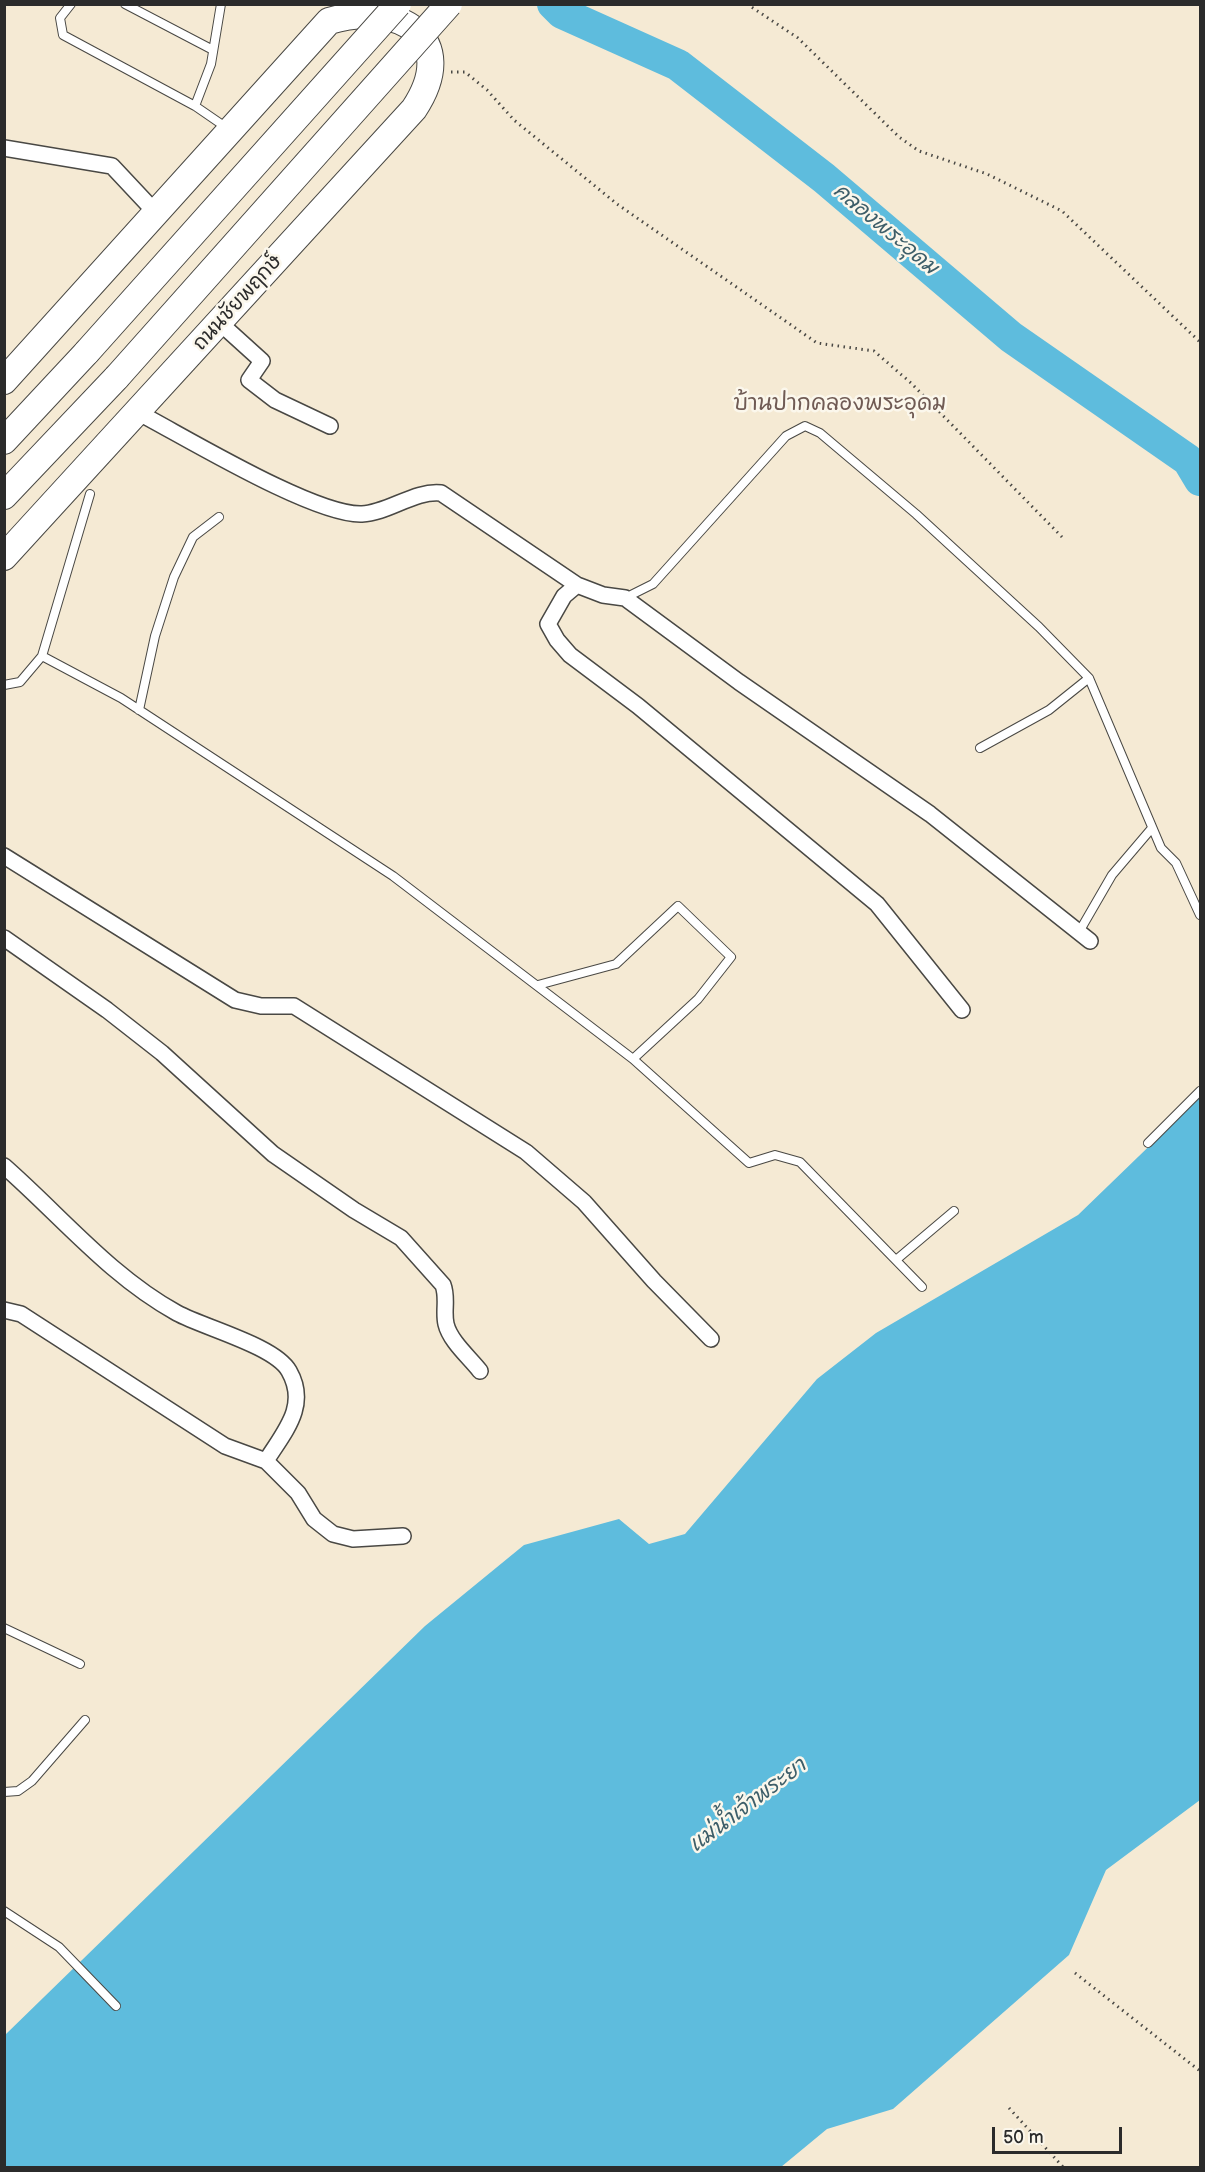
<!DOCTYPE html>
<html>
<head>
<meta charset="utf-8">
<style>
	body { margin:0 }
	#map { position:relative; width:1205px; height:2172px; overflow:hidden; background:#f5ead4; font-family:"Balsamiq Sans",sans-serif }
	canvas { display:block }
	.frame { position:absolute; inset:0; border:6px solid #2b2b2b; pointer-events:none }
	.scale { position:absolute; left:992px; top:2127px; width:130px; height:27px; box-sizing:border-box; border:3px solid #2b2b2b; border-top:0; padding-left:8px; font-size:18px; line-height:21px; white-space:nowrap; color:#2b2b2b; -webkit-text-stroke:4px #fbf7ec; paint-order:stroke }
</style>
</head>
<body>
<div id="map">
<canvas width="1205" height="2172"></canvas>
<div class="frame"></div>
<div class="scale">50 m</div>
</div>
<script>
const ctx = document.querySelector('canvas').getContext('2d');
ctx.lineJoin = 'round';
function fillPath(path, color) {
  ctx.fillStyle = color;
  ctx.fill(path, 'evenodd');
}
function trace(path, color, width, dash) {
  ctx.strokeStyle = color;
  ctx.lineWidth = width;
  ctx.lineCap = dash ? 'butt' : 'round';
  ctx.setLineDash(dash || []);
  ctx.stroke(path);
}
function write(font, color, halo, rows, align = 'center') {
  ctx.font = font + ' "Balsamiq Sans","Playpen Sans Thai",sans-serif';
  ctx.lineWidth = 5;
  ctx.setLineDash([]);
  ctx.textBaseline = 'middle';
  ctx.strokeStyle = halo;
  ctx.fillStyle = color;
  for (const [text, x, y, turn = 0] of rows) {
    ctx.save();
    ctx.translate(x, y);
    ctx.rotate((+turn || 0) * Math.PI / 180);
    ctx.textAlign = isNaN(turn) ? turn : align;
    if (halo) ctx.strokeText(text, 0, 0);
    ctx.fillText(text, 0, 0);
    ctx.restore();
  }
}
const water = new Path2D(`
	M1200 1097V1800L1106 1870 1069 1955 893 2109 827 2129 781 2167 5 2168V2035L425 1626 524 1545 619 1519 649 1544 685 1534 817 1379 876 1333 1078 1215Z`);
const river = new Path2D(`
	M553 4 562 13 678 65 824 178 1011 337 1188 460 1200 480`);
const path = new Path2D(`
	M747 4 798 38 899 137 919 151 987 174 1062 211 1200 342
	M451 72H465L487 90 514 120 617 204 817 343 874 351 911 383 1062 537
	M1075 1973 1200 2071
	M1009 2108 1064 2168`);
const service = new Path2D(`
	M71 4 60 18 63 35 195 106 227 128
	M125 4 213 50
	M195 106 211 64 221 4
	M625 598 653 584 786 436 805 426 820 433 916 514 1039 627 1089 678 1161 848 1176 863 1200 915
	M42 656 90 494
	M4 685 20 682 42 656 121 698 393 876 633 1059 749 1163 775 1155 800 1162 922 1287
	M139 710 155 636 174 577 193 537 219 517
	M980 748 1049 710 1089 678
	M1079 932 1112 875 1152 828
	M538 985 616 964 678 906 731 957 698 999 633 1059
	M1148 1143 1200 1091
	M896 1260 954 1211
	M4 1628 80 1664
	M4 1792 18 1791 32 1781 85 1720
	M4 1911 59 1947 116 2006`);
const minor = new Path2D(`
	M4 148 112 166 157 214
	M220 323 262 361 249 380 275 400 330 426
	M139 413C185 437 315 516 362 514 388 513 415 490 441 493L577 585 603 595 625 598 739 682 930 814 1090 941
	M577 585 564 596 548 624 557 640 570 655 638 706 877 904 962 1010
	M4 856 235 1000 261 1006H294L526 1152 584 1202 654 1281 711 1339
	M4 938 107 1010 162 1053 273 1154 354 1210 401 1238 443 1285C448 1298 443 1311 446 1324 450 1341 469 1357 480 1371
	M4 1166C61 1216 110 1276 177 1313 205 1328 275 1346 289 1371 309 1406 284 1432 266 1461
	M4 1310 21 1314 225 1446 266 1461 298 1493 314 1519 333 1534 353 1539 403 1536`);
const primary = new Path2D(`
	M4 381 329 21C399 0 461 38 414 109L4 557
	M4 441 87 352
	M4 496 117 377`);
const primaryBridge = new Path2D(`
	M87 352 398 4
	M117 377 449 4`);
const streetNames = [
	["ถนนชัยพฤกษ์",238,303,-48]
];
const waterNames = [
	["คลองพระอุดม",885,230,40],
	["แม่น้ำเจ้าพระยา",748,1806,-37]
];
const quarterNames = [
	["บ้านปากคลองพระอุดม",840,404]
];
fillPath(water, '#5ebcdd');
trace(river, '#5ebcdd', 32);
trace(service, '#494844', 10);
trace(minor, '#494844', 18);
trace(primary, '#494844', 28);
trace(path, '#494844', 3, [1.5, 4.5]);
trace(service, '#fff', 8);
trace(minor, '#fff', 15);
trace(primary, '#fff', 26);
trace(primaryBridge, '#494844', 28, []);
trace(primaryBridge, '#fff', 26);
write('20px', '#2b2b2b', '#fbf7ec', streetNames);
write('italic 21px', '#3d5e69', '#fbf7ec', waterNames);
write('22px', '#705b54', '#fbf7ec', quarterNames);
</script>
</body>
</html>
